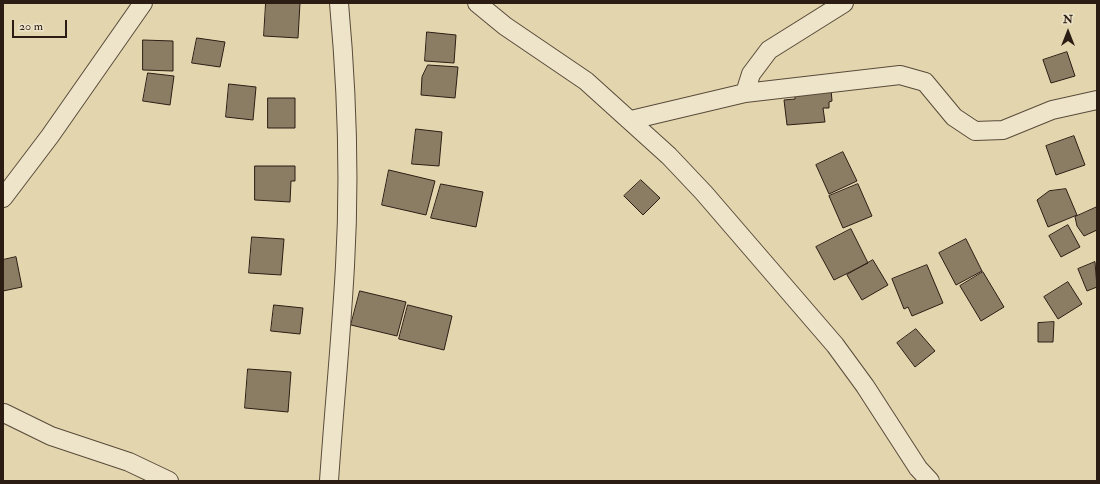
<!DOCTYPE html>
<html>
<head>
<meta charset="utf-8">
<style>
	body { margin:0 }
	#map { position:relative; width:1100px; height:484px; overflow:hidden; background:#e3d6ae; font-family:"IM FELL Double Pica",serif }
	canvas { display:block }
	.frame { position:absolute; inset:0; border:4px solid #2b1d14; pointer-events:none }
	.north { position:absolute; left:1048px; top:12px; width:40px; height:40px; -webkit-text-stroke:3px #ede4ca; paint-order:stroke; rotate:0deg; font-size:11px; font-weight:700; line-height:16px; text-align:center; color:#2b1d14 }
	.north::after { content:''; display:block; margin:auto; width:14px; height:18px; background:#2b1d14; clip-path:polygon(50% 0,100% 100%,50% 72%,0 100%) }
	.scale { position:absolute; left:12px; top:20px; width:55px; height:18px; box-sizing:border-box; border:2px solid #2b1d14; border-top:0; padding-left:5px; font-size:12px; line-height:14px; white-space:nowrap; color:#2b1d14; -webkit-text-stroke:3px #ede4ca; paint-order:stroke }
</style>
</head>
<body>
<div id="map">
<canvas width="1100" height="484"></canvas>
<div class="frame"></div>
<div class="north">N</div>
<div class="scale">20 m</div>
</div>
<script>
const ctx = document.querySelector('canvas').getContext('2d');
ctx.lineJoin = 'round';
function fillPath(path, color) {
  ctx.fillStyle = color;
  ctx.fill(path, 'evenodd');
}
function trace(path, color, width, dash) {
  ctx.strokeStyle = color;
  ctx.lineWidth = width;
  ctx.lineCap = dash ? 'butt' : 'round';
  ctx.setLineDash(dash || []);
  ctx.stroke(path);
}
const building = new Path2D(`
	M266 3H300L298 38 264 36Z
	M427 32 456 35 454 63 425 61Z
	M197 38 225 42 220 67 192 63Z
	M143 40 173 41V71L143 70Z
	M1067 52 1075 76 1051 83 1043 60Z
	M428 65 458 67 455 98 421 95 422 77Z
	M148 73 174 76 170 105 143 101Z
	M229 84 256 87 253 120 226 117Z
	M831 89 832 101 829 102V108H823L825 122 787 125 784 100 795 99V96L807 95V91Z
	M268 98H295V128H268Z
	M416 129 442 132 439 166 412 164Z
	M1074 136 1085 165 1056 175 1046 146Z
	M843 152 857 181 829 194 816 165Z
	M255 166H295V181H291L290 202 255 200Z
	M389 170 435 181 426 215 382 205Z
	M641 180 660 198 643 215 624 196Z
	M441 184 483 192 476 227 431 218Z
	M858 184 872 216 843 228 829 196Z
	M1066 189 1077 215 1048 227 1037 200 1049 191Z
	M1097 207V230L1084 236 1077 226 1075 217Z
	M1068 225 1080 247 1061 257 1049 236Z
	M851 229 868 263 834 280 816 247Z
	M252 237 284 239 281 275 249 273Z
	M966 239 982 271 956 285 939 253Z
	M16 257 22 287 3 291V260Z
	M873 260 888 285 862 300 847 275Z
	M1095 262 1097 287 1087 291 1078 269Z
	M927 265 943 303 912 316 908 307 904 309 892 279Z
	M983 272 1004 307 981 321 960 286Z
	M1068 282 1082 304 1058 319 1044 297Z
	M360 291 406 302 397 336 351 325Z
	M274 305 303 308 300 334 271 331Z
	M408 305 452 316 444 350 399 339Z
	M1054 322 1053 342H1038V323Z
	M916 329 935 351 915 367 897 343Z
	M248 369 291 372 288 412 245 408Z`);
const minor = new Path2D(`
	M477 3 505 26 586 81 669 156 704 193 835 345 865 386 918 468 930 481
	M745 93 751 74 769 50 844 3
	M631 120 745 93 900 75 925 82 954 117 975 131 1003 130 1052 110 1097 100
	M3 198 50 136 143 3
	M4 413 51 436 129 462 169 481
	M329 481C334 409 341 338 345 266 350 179 347 90 339 3`);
fillPath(building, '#8b7d64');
trace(building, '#2b1d14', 1);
trace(minor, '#594b3a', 20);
trace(minor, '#ede4ca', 18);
</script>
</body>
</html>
